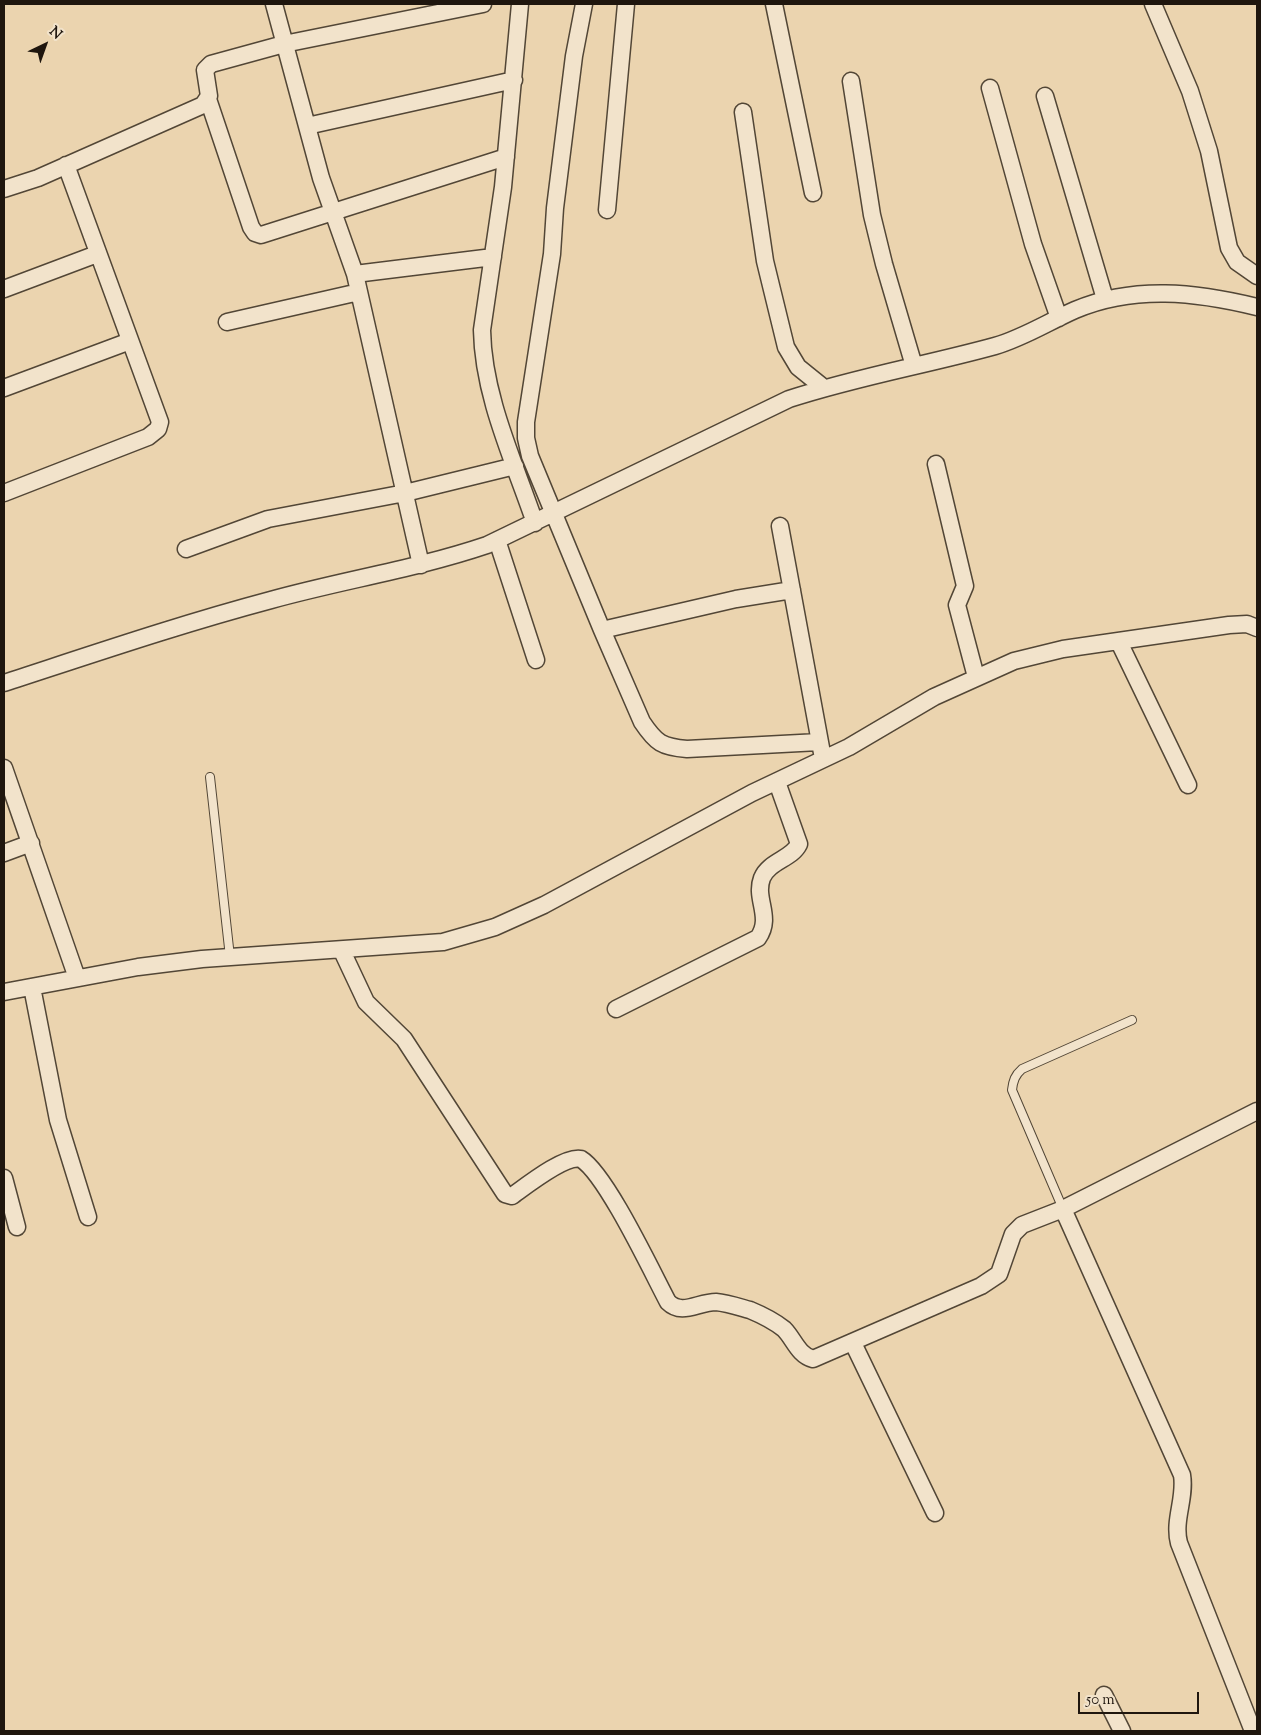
<!DOCTYPE html>
<html>
<head>
<meta charset="utf-8">
<style>
	body { margin:0 }
	#map { position:relative; width:1261px; height:1735px; overflow:hidden; background:#ebd4af; font-family:"Sorts Mill Goudy",serif }
	canvas { display:block }
	.frame { position:absolute; inset:0; border:5px solid #1f160e; pointer-events:none }
	.north { position:absolute; left:20px; top:20px; width:50px; height:50px; -webkit-text-stroke:4px #f2e3cb; paint-order:stroke; rotate:42deg; font-size:14px; font-weight:700; line-height:20px; text-align:center; color:#1f160e }
	.north::after { content:''; display:block; margin:auto; width:18px; height:22px; background:#1f160e; clip-path:polygon(50% 0,100% 100%,50% 72%,0 100%) }
	.scale { position:absolute; left:1078px; top:1692px; width:121px; height:22px; box-sizing:border-box; border:2px solid #1f160e; border-top:0; padding-left:6px; font-size:15px; line-height:18px; white-space:nowrap; color:#1f160e; -webkit-text-stroke:4px #f2e3cb; paint-order:stroke }
</style>
</head>
<body>
<div id="map">
<canvas width="1261" height="1735"></canvas>
<div class="frame"></div>
<div class="north">N</div>
<div class="scale">50 m</div>
</div>
<script>
const ctx = document.querySelector('canvas').getContext('2d');
ctx.lineJoin = 'round';
function trace(path, color, width, dash) {
  ctx.strokeStyle = color;
  ctx.lineWidth = width;
  ctx.lineCap = dash ? 'butt' : 'round';
  ctx.setLineDash(dash || []);
  ctx.stroke(path);
}
const lane = new Path2D(`
	M210 777 230 957
	M1063 1209 1012 1090C1013 1081 1015 1075 1022 1069L1132 1020`);
const street = new Path2D(`
	M274 4 321 178 355 274 421 565
	M520 4 503 187 482 330C483 396 514 461 535 523
	M584 4 574 56 555 208 552 254 526 422V438L530 456 602 630 642 722C656 743 662 747 687 749L819 742
	M774 4 813 193
	M1153 4 1190 91 1209 151 1229 248 1237 262 1257 276
	M851 81 872 215 884 264 914 366
	M990 88 1033 244 1059 318
	M1045 96 1105 299
	M208 99 251 227 255 233 261 235 506 157
	M743 112 765 261 786 347 798 367 824 388
	M307 126 514 80
	M4 189 38 178 203 105 209 96 205 70 211 64 284 44 483 4
	M607 210 626 4
	M355 274 493 257
	M4 289 97 254
	M227 322 359 292
	M4 388 130 341
	M936 464 965 586 957 605 976 677
	M4 493 148 437 158 429 160 422 66 165
	M780 526 822 753
	M497 540 536 660
	M186 549 268 519 405 493 515 466
	M602 630 736 599 792 590
	M1119 642 1188 785
	M4 683C93 654 181 624 271 600 343 580 416 569 487 545L789 399C856 377 926 365 995 346 1023 338 1048 322 1075 310 1134 285 1196 292 1257 307
	M4 768 77 978
	M4 853 31 843
	M342 951 366 1002 404 1039 505 1194 512 1196C526 1186 565 1155 581 1159 606 1174 652 1272 668 1302 682 1316 698 1302 716 1302 727 1303 739 1307 750 1310 762 1315 774 1321 784 1329 794 1339 798 1355 813 1359L981 1286 999 1274 1013 1234 1022 1225 1063 1209 1257 1111
	M32 987 58 1120 88 1217
	M4 992 138 967 202 959 443 942 495 927 544 905 752 793 849 747 934 697 1014 661 1063 649 1229 625 1247 624 1257 628
	M616 1009 758 938C773 917 754 899 762 878 769 861 792 859 799 844L777 782
	M4 1178 17 1227
	M1063 1209 1182 1475C1186 1498 1173 1520 1179 1543L1253 1731
	M853 1343 935 1513
	M1104 1695 1122 1731`);
trace(lane, '#524636', 10);
trace(street, '#524636', 19);
trace(lane, '#f2e3cb', 8);
trace(street, '#f2e3cb', 16);
</script>
</body>
</html>
